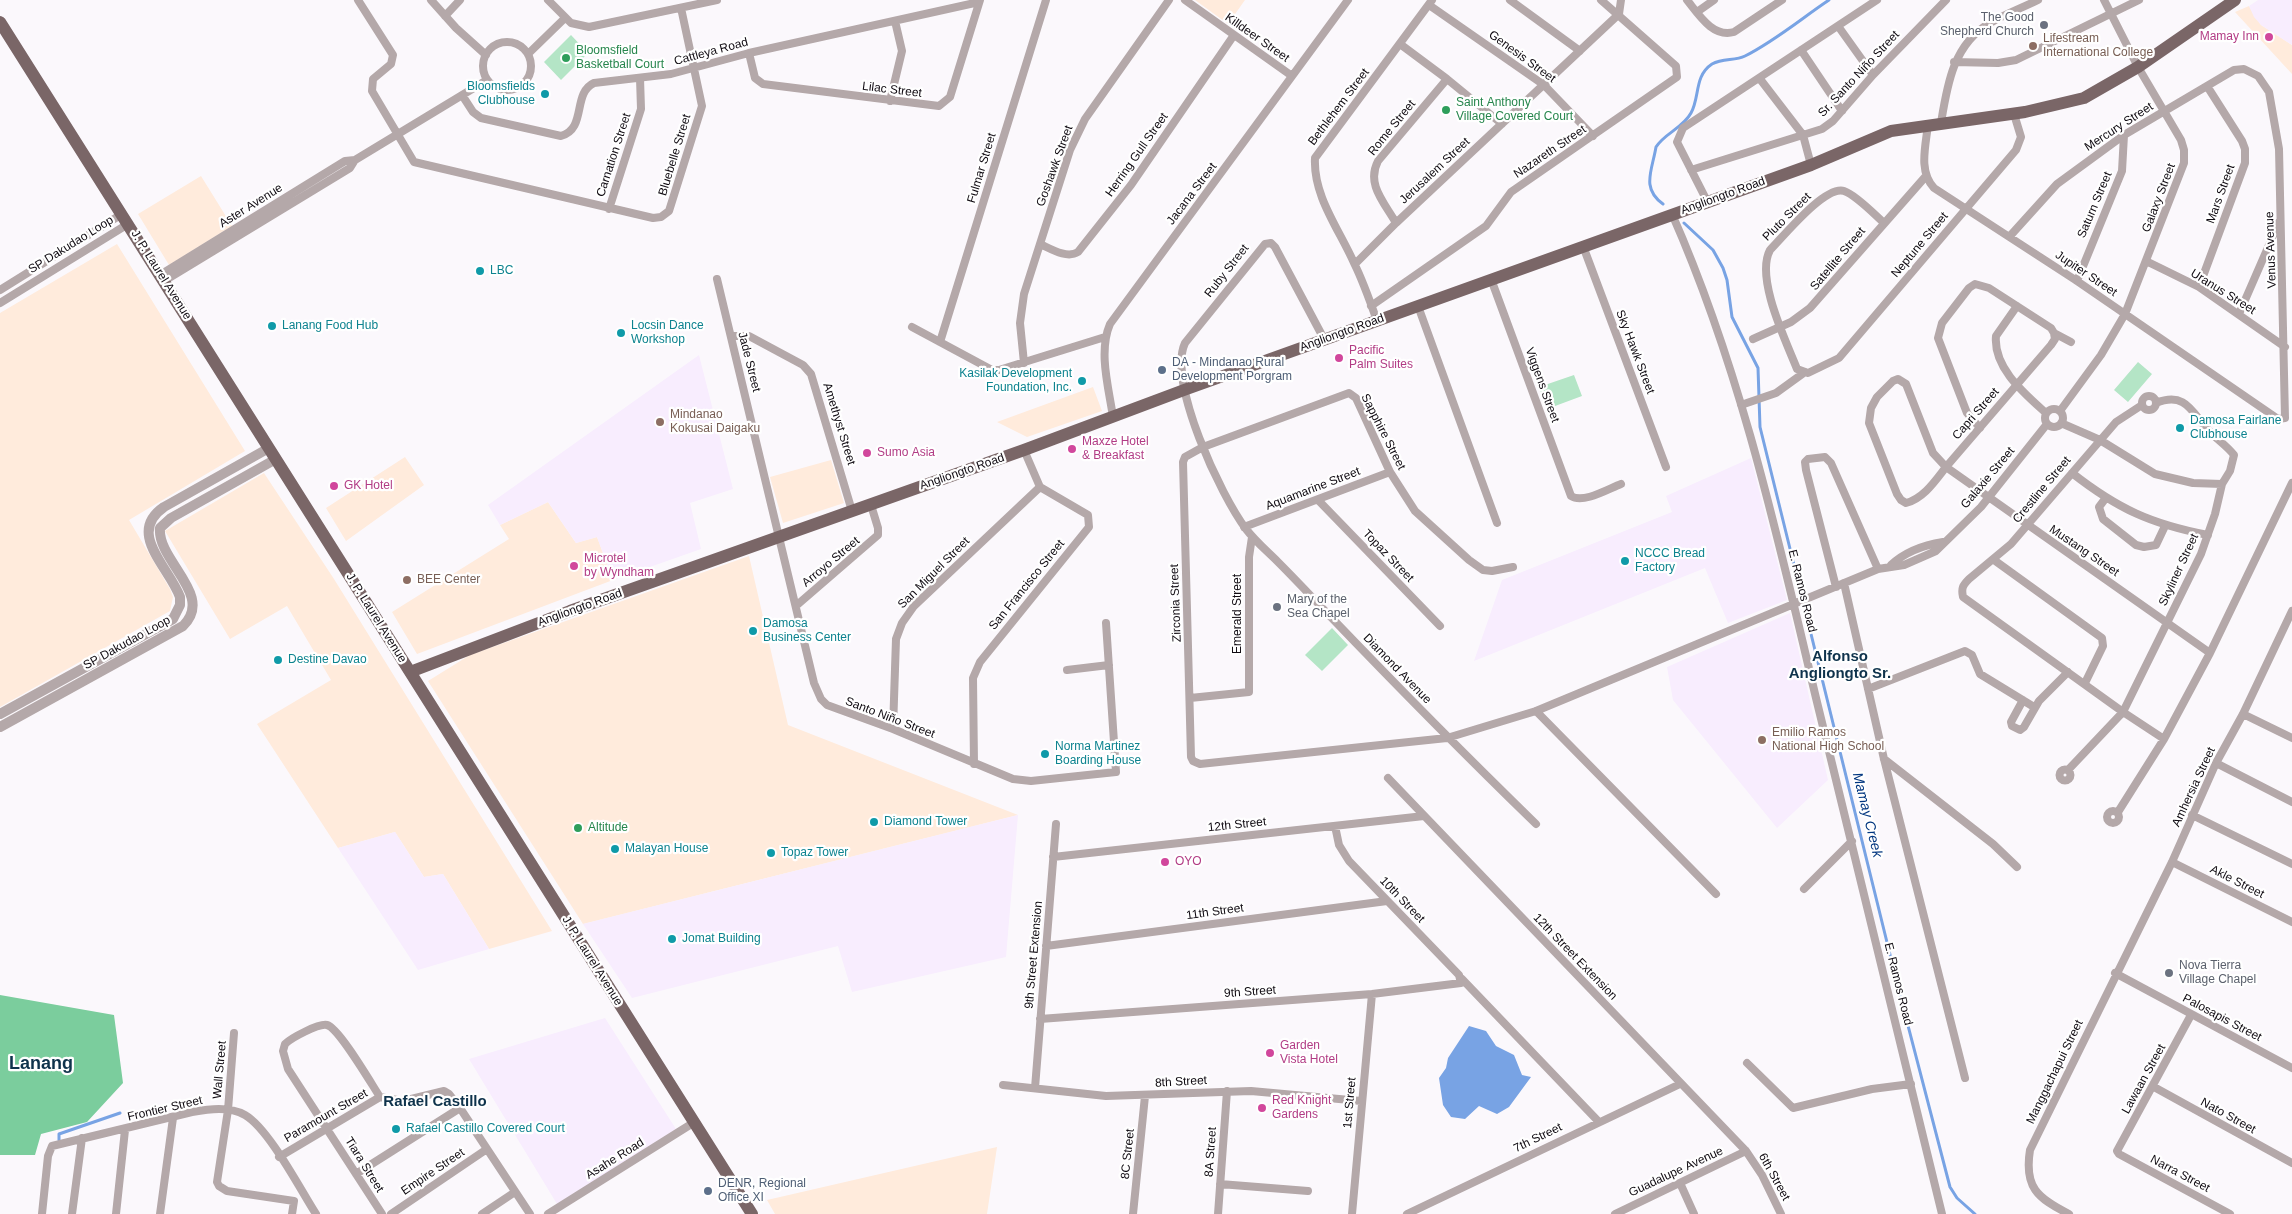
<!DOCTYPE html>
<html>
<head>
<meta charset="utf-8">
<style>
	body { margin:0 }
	canvas { display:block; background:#fbf8fc }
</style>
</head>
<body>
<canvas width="2292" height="1214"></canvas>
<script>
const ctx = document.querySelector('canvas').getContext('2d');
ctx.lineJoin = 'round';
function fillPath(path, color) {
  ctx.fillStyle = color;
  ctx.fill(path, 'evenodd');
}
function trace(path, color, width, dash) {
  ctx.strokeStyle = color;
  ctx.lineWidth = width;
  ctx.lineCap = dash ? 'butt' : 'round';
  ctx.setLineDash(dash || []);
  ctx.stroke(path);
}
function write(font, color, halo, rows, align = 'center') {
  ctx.font = font + ' Arial,sans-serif';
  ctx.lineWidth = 4.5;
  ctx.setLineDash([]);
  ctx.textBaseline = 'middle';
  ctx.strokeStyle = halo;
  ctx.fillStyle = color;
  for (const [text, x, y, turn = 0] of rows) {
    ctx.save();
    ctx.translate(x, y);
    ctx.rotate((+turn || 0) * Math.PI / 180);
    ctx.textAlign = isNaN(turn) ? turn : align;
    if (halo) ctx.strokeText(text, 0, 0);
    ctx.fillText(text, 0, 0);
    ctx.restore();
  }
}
const commercial = new Path2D(`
	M1195 0H1245L1228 24Z
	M2249 6 2261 25 2292 45V74L2235 12Z
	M201 176 232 226 169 265 138 214Z
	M117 244 245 451 129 520 170 589 173 597 170 611 0 707V313Z
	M1093 387 1102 411 1027 437 997 422Z
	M405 457 424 485 346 541 326 508Z
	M831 460 844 503 783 523 770 477Z
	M264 473 334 579 552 931 489 949 443 874 424 877 395 832 338 848 257 724 331 680 287 606 230 639 165 531Z
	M548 502 576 543 597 537 613 580 417 654 392 612 509 539 500 525Z
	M749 556 788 725 1018 815 583 924 428 681 470 655Z
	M997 1147 987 1214H775L767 1200Z`);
const built = new Path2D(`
	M2258 0H2292V45L2261 25 2254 17 2249 6Z
	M699 355 733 489 690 503 701 549 613 580 597 537 576 543 548 502 500 525 488 505Z
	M1751 458 1787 600 1728 623 1705 568 1474 661 1502 580 1672 512 1666 496Z
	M1790 613 1828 780 1777 828 1673 700 1667 667Z
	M1018 815 1006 957 852 992 838 946 632 998 583 924Z
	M395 832 424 877 443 874 489 949 418 970 338 848Z
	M605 1018 676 1129 557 1204 469 1059Z`);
const green = new Path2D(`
	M571 35 588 53 561 80 544 62Z
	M2138 362 2152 374 2128 402 2114 390Z
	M1574 375 1582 396 1547 409 1539 387Z
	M1332 628 1348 645 1322 671 1305 655Z`);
const forest = new Path2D(`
	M0 995 114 1015 123 1083 87 1122 41 1134 35 1155H0Z`);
const water = new Path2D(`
	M1469 1026 1486 1031 1496 1046 1514 1055 1522 1075 1531 1077 1509 1107 1497 1114 1479 1106 1465 1119 1451 1117 1443 1105 1439 1078 1446 1068 1448 1058Z`);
const stream = new Path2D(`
	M1663 204C1641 188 1652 171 1656 147 1665 133 1683 128 1691 113 1700 97 1694 76 1712 64 1723 58 1735 61 1745 56 1775 41 1802 18 1829 0
	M1684 223 1713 250 1723 268 1727 280 1732 317 1758 368 1760 427 1899 991 1950 1187 1957 1198 1975 1214
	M59 1140V1134L120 1113`);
const minor = new Path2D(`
	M358 0 393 55 391 64 373 79 372 91 414 162 653 218 661 217 669 211 702 106 681 8
	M431 0 456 28 486 55
	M548 0 571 23 589 27 717 0
	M1185 0 1292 76
	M1510 0 1580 51
	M1687 0C1699 15 1713 38 1734 32L1782 0
	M1429 5 1544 85 1593 136
	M1697 12 1714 0
	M1619 14 1621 0
	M445 16 460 0
	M1838 26 1873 75
	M483 66a24 24 0 1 1 48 0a24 24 0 1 1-48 0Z
	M1400 44 1447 79 1502 124
	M1801 50 1842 111
	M749 53 755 78 763 84 939 106 950 97 980 0
	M528 54 565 18
	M1954 62 1998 63 2016 60 2139 0
	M1760 79 1803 135 1811 165
	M462 95 473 112 481 118 561 136C587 129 572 93 594 83L671 74 749 53 979 2 978 0
	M890 101 902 51 895 21
	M1941 123C1947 86 1953 44 1990 23 2005 14 2022 8 2038 0
	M1928 124C1926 145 1918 171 1934 188L2077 281 2278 419 2285 418 2279 149 2269 92 2258 76 2244 69 2234 70 2124 135 2083 165 2057 184 2010 236
	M1691 170 1822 129 1833 121 1873 75 1946 0
	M1707 201 1677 142 1683 128 1877 0
	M609 209 641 109 640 78
	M1672 214C1740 368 1777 534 1816 698 1858 870 1900 1042 1942 1214
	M1396 223C1384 202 1366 184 1378 161L1447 79
	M1884 223C1874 214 1856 195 1844 191 1825 185 1783 237 1770 250 1755 278 1786 341 1797 369L1808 373 1839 358 2016 150 2021 137 2014 114
	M1040 244C1051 249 1067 259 1078 252L1131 185 1234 35
	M1583 246 1666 467
	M2146 261 2199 287 2285 347
	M1355 264 1396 223 1619 14
	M160 275 345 161 355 160
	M717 279 814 683 821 699 827 705 893 729 1013 779 1031 781 1116 772 1106 623
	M1491 279 1571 496C1583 504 1608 489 1621 484
	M164 281 350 168 355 160 487 80
	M2077 281 2122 171 2124 135
	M2199 287 2245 163V149L2242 141 2207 86
	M0 290 122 214
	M0 303 128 224
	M1371 306 1486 226 1511 192 1677 77 1676 66 1601 0
	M1418 306 1497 523
	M2017 306 1996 336C1993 368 2025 394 2046 413
	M2239 314 2279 222
	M1377 321C1370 301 1363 281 1354 263 1339 229 1313 196 1315 158L1432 0
	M912 327 992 370H999L1105 337
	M2054 333 2055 339 2051 345 1946 467C1935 481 1924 498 1906 503L1901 500 1897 494 1869 423 1871 408 1877 397 1893 381 1898 379 1906 384 1933 453 1946 467 2210 653
	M731 336H749L803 365 811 374 852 511
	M1324 339 1275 247 1271 243 1265 244 1185 343C1167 382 1221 496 1246 529 1255 541 1267 551 1278 562 1295 579 1311 596 1328 614 1396 685 1465 755 1536 824
	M1753 339 1791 322 1810 308 1926 176
	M940 342 1046 0
	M1024 363 1020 323 1024 294 1070 150 1085 119 1169 0
	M2142 403a7 7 0 1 1 14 0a7 7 0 1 1-14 0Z
	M1741 405 1776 393 1805 372
	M2142 405 2116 422 2011 544 1969 579C1963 585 1961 588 1963 597L2123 712 2164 739
	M2045 418a9 9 0 1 1 18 0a9 9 0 1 1-18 0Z
	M2060 411 2101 355 2125 314 2184 163V150L2181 140 2138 67 2104 0
	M1113 417C1109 389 1098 352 1110 324L1348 0
	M2061 423 2100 440 2155 474 2193 483 2222 484
	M1980 428 1967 413 1938 338 1942 323 1969 288 1975 284 1989 288 2051 328 2054 333 2071 342
	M2072 473C2118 509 2151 524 2208 535
	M2105 499 2099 507 2103 519 2136 545 2144 547 2156 545 2165 526
	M1319 501 1440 626
	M1244 527 1390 472
	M1994 560 2102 638 2103 646 2085 683
	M1891 565C1905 552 1924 545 1943 542
	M1513 567 1492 571 1483 570 1469 560 1415 511 1390 472 1356 398 1349 393 1203 447 1185 457 1183 462 1191 757 1193 761 1200 764 1447 738 1536 711 1878 569 1904 565 1936 551 1981 507 2047 424
	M1844 583 1884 759 1965 1078
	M1836 587 1806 470 1805 462 1808 459 1825 457 1831 463 1878 569
	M797 605 878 535V528L871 505
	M1067 670 1109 665
	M1868 689 1965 651 1972 655 1980 674 2034 707
	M1190 698 1249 692V557L1252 537
	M2023 700 2011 722 2012 726 2020 730 2024 727 2039 701 2068 672
	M1536 711 1716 894
	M2243 714 2292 738
	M893 729 896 639 902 623 914 606 1040 487
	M1884 759 1993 844 2017 867
	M2216 763 2292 802
	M974 764 973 678 980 662 1089 527 1088 515 1040 487 1024 450
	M2059.5 775a5.5 5.5 0 1 1 11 0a5.5 5.5 0 1 1-11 0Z
	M2068 770 2123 712 2201 554 2215 514 2222 484 2230 471 2234 455C2227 446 2219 441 2211 433 2193 416 2188 390 2156 403
	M1388 778 1746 1151 1762 1175 1781 1214
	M2107 817a6 6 0 1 1 12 0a6 6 0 1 1-12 0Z
	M2118 812 2164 739 2210 653 2292 483
	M2192 815 2292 864
	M1053 857 1424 816
	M2172 862 2292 922
	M1804 889 1852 841
	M1046 946 1387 901
	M2115 973 2292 1068
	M1462 979 1598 1121
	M2191 1015 2117 1151 2119 1154 2230 1214
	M1040 1019 1372 994 1461 983 1459 975 1349 861 1339 845 1335 826
	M234 1033 228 1110 217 1182 219 1186 227 1191 294 1201
	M1747 1063 1793 1108 1872 1089 1911 1084
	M1003 1085 1106 1096 1251 1091 1361 1101
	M2154 1087 2292 1163
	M1035 1088 1056 824
	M380 1097C372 1085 339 1028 327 1025 319 1023 291 1038 285 1044L283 1051 288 1069 382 1214
	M279 1157 380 1097 403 1101 444 1091 449 1094 460 1108 530 1214
	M356 1174 460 1108
	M1680 1183 1694 1214
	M1220 1184 1308 1191
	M42 1214 48 1156 52 1146 192 1112C209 1109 229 1106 245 1115 269 1129 300 1189 316 1214
	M72 1214 82 1138
	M116 1214 125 1130
	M160 1214 173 1118
	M292 1214 294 1201
	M391 1214 487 1149
	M482 1214 515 1192
	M548 1214 693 1123
	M1133 1214 1145 1096
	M1218 1214 1227 1091
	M1352 1214 1372 994
	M1407 1214 1680 1084
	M1615 1214 1746 1151
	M2069 1214C2037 1198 2024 1187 2030 1150L2172 862 2216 763 2243 714 2292 611`);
const tertiary = new Path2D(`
	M0 714 173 619 180 605V597C169 567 126 533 164 507L269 448
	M0 727 183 626C215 595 157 561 160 528L171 518 276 459`);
const primary = new Path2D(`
	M0 22 752 1214
	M410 672 570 611 1024 450 1184 390 1811 165 1891 131 2025 112 2084 98 2138 67 2235 0`);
const markers = [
	[2044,25,5,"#6b7280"],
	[2269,37,5,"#d1479c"],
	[2033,46,5,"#8d6e63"],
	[566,58,5,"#2e9e5b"],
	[545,94,5,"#0f9aa8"],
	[1446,110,5,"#2e9e5b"],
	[480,271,5,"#0f9aa8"],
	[272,326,5,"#0f9aa8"],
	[621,333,5,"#0f9aa8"],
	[1339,358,5,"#d1479c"],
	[1162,370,5,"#5c6f8a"],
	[1082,381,5,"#0f9aa8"],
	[660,422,5,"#8d6e63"],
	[2180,428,5,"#0f9aa8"],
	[1072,449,5,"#d1479c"],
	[867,453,5,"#d1479c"],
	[334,486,5,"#d1479c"],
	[1625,561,5,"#0f9aa8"],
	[574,566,5,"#d1479c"],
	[407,580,5,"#8d6e63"],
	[1277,607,5,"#6b7280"],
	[753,631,5,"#0f9aa8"],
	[278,660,5,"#0f9aa8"],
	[1762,740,5,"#8d6e63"],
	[1045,754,5,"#0f9aa8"],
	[874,822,5,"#0f9aa8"],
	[578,828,5,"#2e9e5b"],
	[615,849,5,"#0f9aa8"],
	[771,853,5,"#0f9aa8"],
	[1165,862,5,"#d1479c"],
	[672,939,5,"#0f9aa8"],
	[2169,973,5,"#6b7280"],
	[1270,1053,5,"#d1479c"],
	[1262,1108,5,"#d1479c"],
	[396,1129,5,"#0f9aa8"],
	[708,1191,5,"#5c6f8a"]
];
const worshipNames = [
	["The Good",2034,18,"right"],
	["Shepherd Church",2034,32,"right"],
	["Mary of the",1287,600],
	["Sea Chapel",1287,614],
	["Nova Tierra",2179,966],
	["Village Chapel",2179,980]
];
const hotelNames = [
	["Mamay Inn",2259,37,"right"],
	["Pacific",1349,351],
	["Palm Suites",1349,365],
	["Maxze Hotel",1082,442],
	["& Breakfast",1082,456],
	["Sumo Asia",877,453],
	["GK Hotel",344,486],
	["Microtel",584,559],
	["by Wyndham",584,573],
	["OYO",1175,862],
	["Garden",1280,1046],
	["Vista Hotel",1280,1060],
	["Red Knight",1272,1101],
	["Gardens",1272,1115]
];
const streetNames = [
	["Killdeer Street",1257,38,35],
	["Cattleya Road",711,52,-15],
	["Genesis Street",1522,57,36],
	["Sr. Santo Niño Street",1859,74,-47],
	["Lilac Street",892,90,7],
	["Bethlehem Street",1339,107,-53],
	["Mercury Street",2119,127,-33],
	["Rome Street",1392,128,-51],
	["Nazareth Street",1550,152,-34],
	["Carnation Street",614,155,-72],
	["Bluebelle Street",675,155,-73],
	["Herring Gull Street",1137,155,-55],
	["Goshawk Street",1055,166,-70],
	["Fulmar Street",982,168,-73],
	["Jerusalem Street",1435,171,-43],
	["Jacana Street",1192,194,-53],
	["Mars Street",2221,194,-70],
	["Angliongto Road",1723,196,-20],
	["Galaxy Street",2159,198,-69],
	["Saturn Street",2095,205,-67],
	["Aster Avenue",251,206,-32],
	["Pluto Street",1787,217,-45],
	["SP Dakudao Loop",71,245,-32],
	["Neptune Street",1920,245,-50],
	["Venus Avenue",2271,250,-92],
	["Satellite Street",1838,259,-50],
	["Ruby Street",1227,271,-52],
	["Jupiter Street",2086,274,34],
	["J. P. Laurel Avenue",161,275,58],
	["Uranus Street",2223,292,32],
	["Angliongto Road",1342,333,-20],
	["Sky Hawk Street",1635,352,69],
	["Jade Street",749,362,76],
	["Viggens Street",1542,385,70],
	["Capri Street",1976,414,-49],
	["Amethyst Street",839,424,73],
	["Sapphire Street",1383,432,63],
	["Angliongto Road",962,472,-19],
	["Galaxie Street",1988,478,-50],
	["Aquamarine Street",1313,489,-21],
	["Crestline Street",2042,490,-50],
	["Mustang Street",2084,551,34],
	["Topaz Street",1388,556,46],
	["Arroyo Street",831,562,-40],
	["Skyliner Street",2179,570,-65],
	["San Miguel Street",934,573,-45],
	["San Francisco Street",1027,585,-51],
	["E. Ramos Road",1802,591,76],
	["Zirconia Street",1176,603,-92],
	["Angliongto Road",580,608,-20],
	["Emerald Street",1238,614,-90],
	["J. P. Laurel Avenue",376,618,58],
	["SP Dakudao Loop",127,643,-29],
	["Diamond Avenue",1397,669,46],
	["Santo Niño Street",890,718,21],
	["Amhersia Street",2194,787,-65],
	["12th Street",1237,825,-6],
	["Akle Street",2237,882,27],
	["10th Street",1402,900,46],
	["11th Street",1215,912,-8],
	["9th Street Extension",1034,955,-85],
	["12th Street Extension",1575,957,46],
	["J. P. Laurel Avenue",592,961,58],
	["E. Ramos Road",1898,984,76],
	["9th Street",1250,992,-4],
	["Palosapis Street",2222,1018,28],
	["Wall Street",220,1070,-85],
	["Manggachapui Street",2055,1072,-64],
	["Lawaan Street",2144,1079,-61],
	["8th Street",1181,1082,-3],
	["1st Street",1350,1103,-85],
	["Frontier Street",165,1109,-13],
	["Paramount Street",326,1116,-30],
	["Nato Street",2228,1116,29],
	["7th Street",1538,1138,-26],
	["8A Street",1211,1152,-86],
	["8C Street",1128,1154,-84],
	["Asahe Road",615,1159,-32],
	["Tiara Street",364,1165,58],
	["Empire Street",433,1172,-34],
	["Guadalupe Avenue",1676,1172,-25],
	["Narra Street",2180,1174,28],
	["6th Street",1774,1177,61]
];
const educationNames = [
	["Lifestream",2043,39],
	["International College",2043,53],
	["Mindanao",670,415],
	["Kokusai Daigaku",670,429],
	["BEE Center",417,580],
	["Emilio Ramos",1772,733],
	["National High School",1772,747]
];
const leisureNames = [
	["Bloomsfield",576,51],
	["Basketball Court",576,65],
	["Saint Anthony",1456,103],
	["Village Covered Court",1456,117],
	["Altitude",588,828]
];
const cultureNames = [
	["Bloomsfields",535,87,"right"],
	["Clubhouse",535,101,"right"],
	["LBC",490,271],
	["Lanang Food Hub",282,326],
	["Locsin Dance",631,326],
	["Workshop",631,340],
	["Kasilak Development",1072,374,"right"],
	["Foundation, Inc.",1072,388,"right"],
	["Damosa Fairlane",2190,421],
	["Clubhouse",2190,435],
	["NCCC Bread",1635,554],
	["Factory",1635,568],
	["Damosa",763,624],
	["Business Center",763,638],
	["Destine Davao",288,660],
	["Norma Martinez",1055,747],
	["Boarding House",1055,761],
	["Diamond Tower",884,822],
	["Malayan House",625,849],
	["Topaz Tower",781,853],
	["Jomat Building",682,939],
	["Rafael Castillo Covered Court",406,1129]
];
const serviceNames = [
	["DA - Mindanao Rural",1172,363],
	["Development Porgram",1172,377],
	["DENR, Regional",718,1184],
	["Office XI",718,1198]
];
const waterNames = [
	["Mamay Creek",1867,815,76]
];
const quarterNames = [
	["Alfonso",1840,657],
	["Angliongto Sr.",1840,674],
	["Rafael Castillo",435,1102]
];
const districtNames = [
	["Lanang",41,1064]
];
fillPath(commercial, '#ffebdc');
fillPath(built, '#f8edfe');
fillPath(green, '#b4e5c6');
fillPath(forest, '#7bcd9d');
fillPath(water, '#78a3e4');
trace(stream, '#78a3e4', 3);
trace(minor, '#b4a8a9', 8);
trace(tertiary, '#b4a8a9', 10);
trace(primary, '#7a6667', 12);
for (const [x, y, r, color] of markers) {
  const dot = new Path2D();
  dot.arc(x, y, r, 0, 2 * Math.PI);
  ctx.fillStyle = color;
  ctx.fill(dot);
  trace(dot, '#fff', 2);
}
write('12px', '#5b616d', '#fff', worshipNames, 'left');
write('12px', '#b23c85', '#fff', hotelNames, 'left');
write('12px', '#0f0a11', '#fff', streetNames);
write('12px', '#785e54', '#fff', educationNames, 'left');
write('12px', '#27864d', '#fff', leisureNames, 'left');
write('12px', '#0d838f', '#fff', cultureNames, 'left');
write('12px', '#4e5e75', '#fff', serviceNames, 'left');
write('italic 14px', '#00357f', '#fff', waterNames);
write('bold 15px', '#0f334c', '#fff', quarterNames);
write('bold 18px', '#0f334c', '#fff', districtNames);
</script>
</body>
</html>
